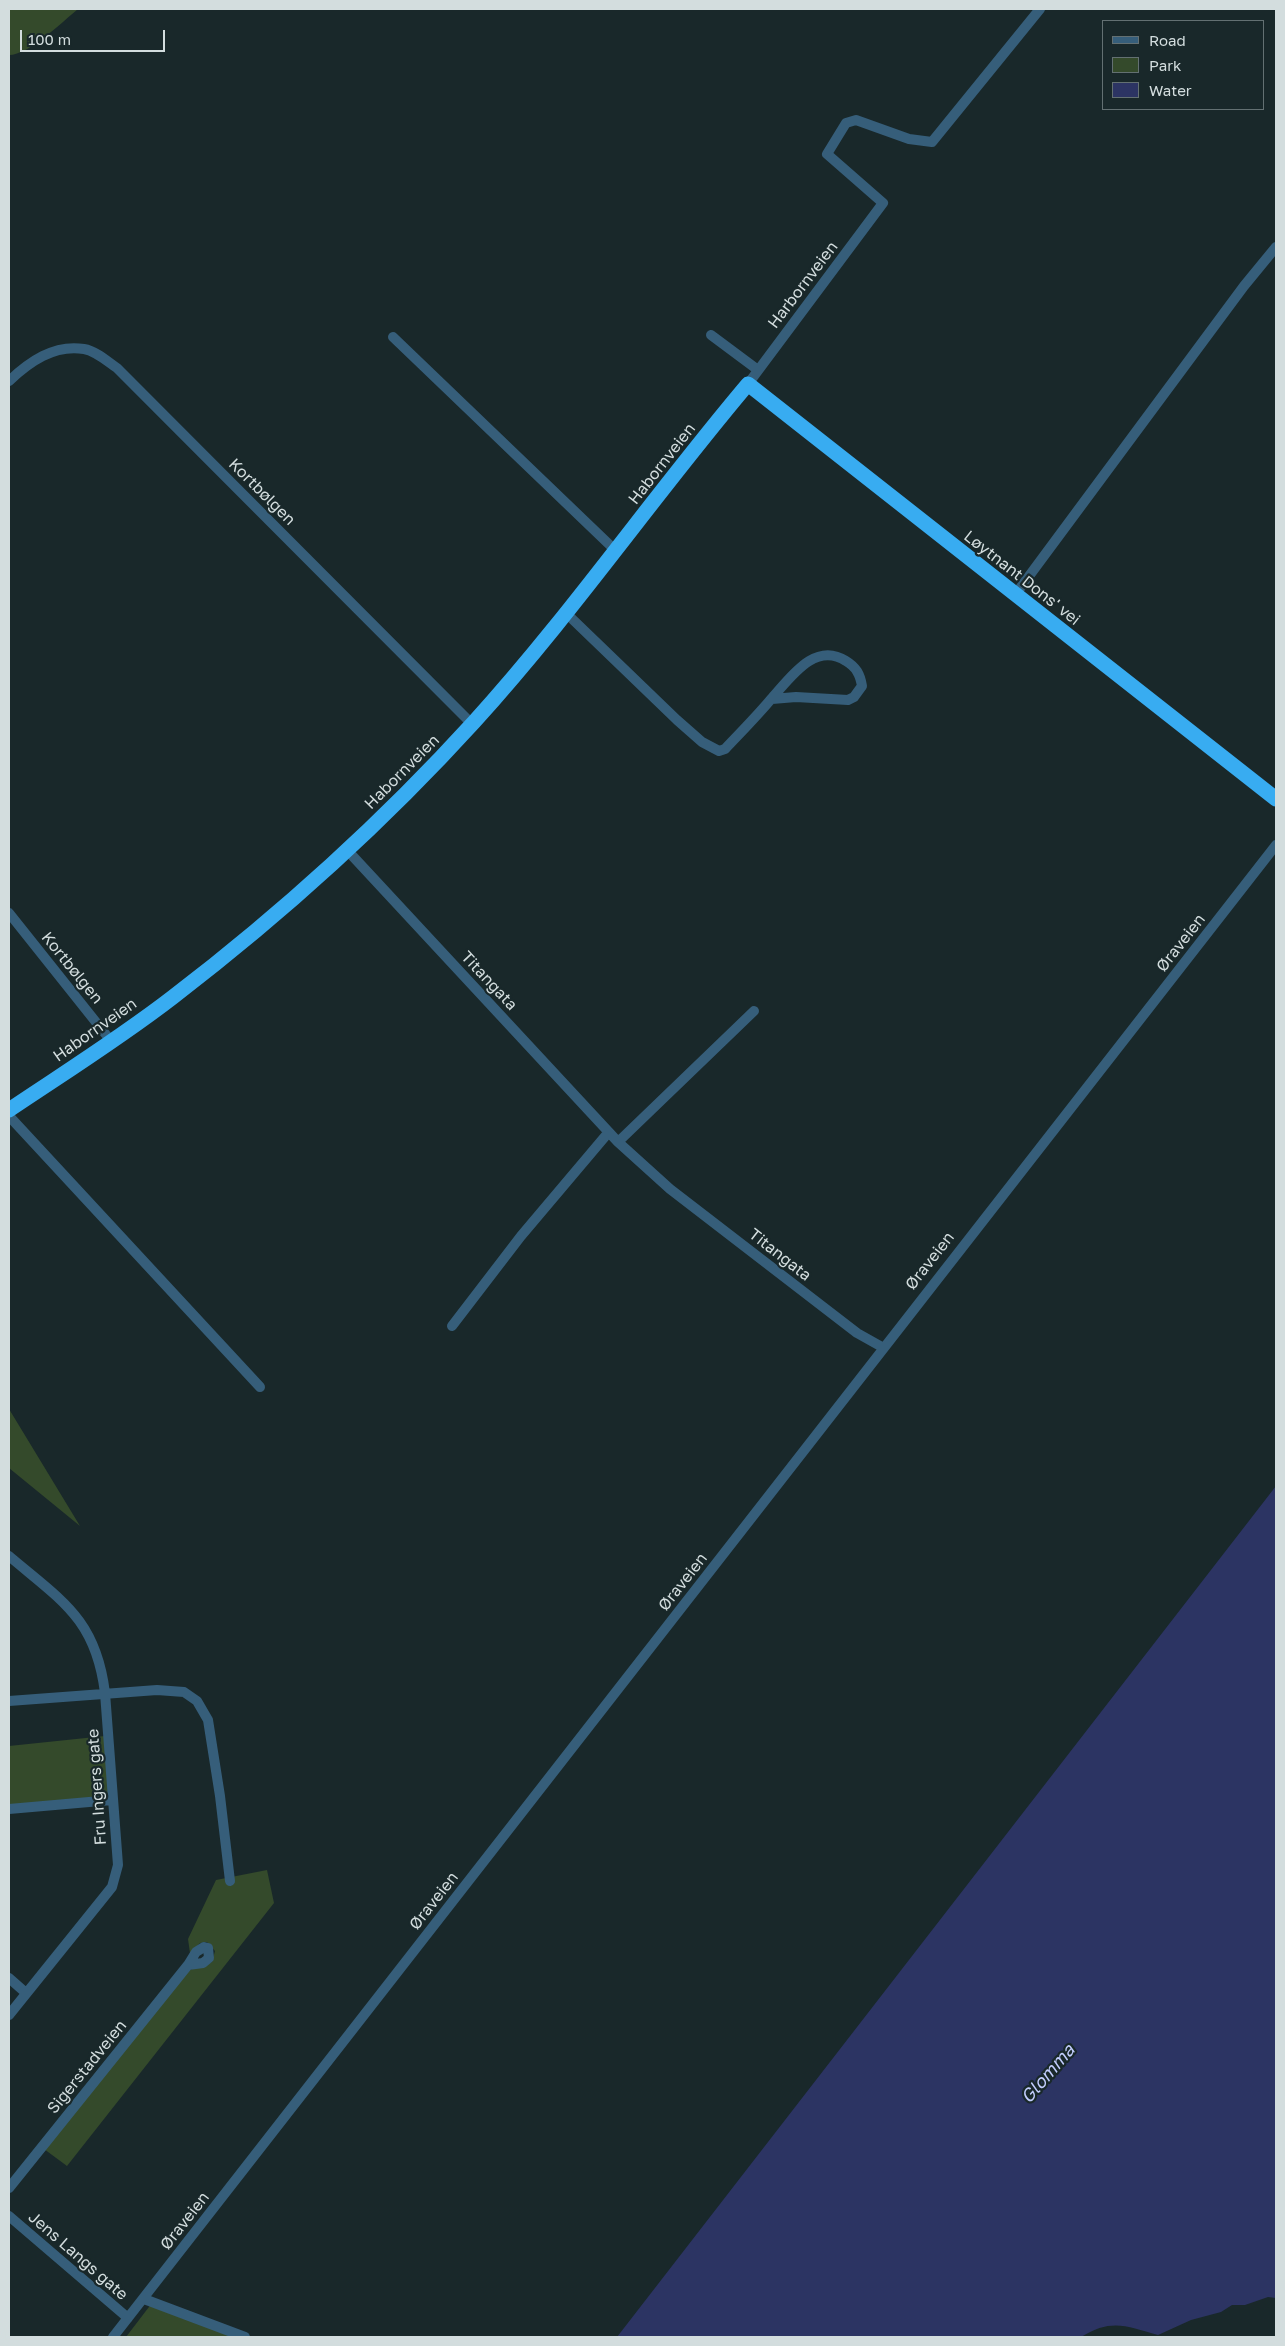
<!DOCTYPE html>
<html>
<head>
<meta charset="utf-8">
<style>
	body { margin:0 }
	#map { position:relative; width:1285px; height:2346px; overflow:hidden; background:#19282a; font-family:"Golos Text",sans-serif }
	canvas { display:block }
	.frame { position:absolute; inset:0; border:10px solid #d3ddde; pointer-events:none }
	.legend { position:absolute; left:1102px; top:20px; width:162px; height:90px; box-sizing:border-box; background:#19282a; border:1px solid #637072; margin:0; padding:6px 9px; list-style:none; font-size:15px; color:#d3ddde }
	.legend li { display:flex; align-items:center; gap:10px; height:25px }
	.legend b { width:25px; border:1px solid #637072 }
	.scale { position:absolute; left:20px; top:30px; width:145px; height:22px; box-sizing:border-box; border:2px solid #d3ddde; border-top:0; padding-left:6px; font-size:15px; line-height:18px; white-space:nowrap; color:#d3ddde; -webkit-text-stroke:4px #19282a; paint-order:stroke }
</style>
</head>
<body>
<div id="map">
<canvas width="1285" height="2346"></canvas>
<div class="frame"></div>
<ul class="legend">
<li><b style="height:6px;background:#365e7a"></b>Road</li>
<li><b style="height:14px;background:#344a2b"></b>Park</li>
<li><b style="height:14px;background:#2c3463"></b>Water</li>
</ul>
<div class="scale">100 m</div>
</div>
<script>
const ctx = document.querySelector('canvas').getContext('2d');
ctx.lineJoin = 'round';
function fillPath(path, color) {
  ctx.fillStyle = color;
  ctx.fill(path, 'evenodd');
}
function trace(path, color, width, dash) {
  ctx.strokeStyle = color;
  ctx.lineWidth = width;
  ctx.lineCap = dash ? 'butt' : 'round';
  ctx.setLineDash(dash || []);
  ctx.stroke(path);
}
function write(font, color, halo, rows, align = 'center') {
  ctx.font = font + ' "Golos Text",sans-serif';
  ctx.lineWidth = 4.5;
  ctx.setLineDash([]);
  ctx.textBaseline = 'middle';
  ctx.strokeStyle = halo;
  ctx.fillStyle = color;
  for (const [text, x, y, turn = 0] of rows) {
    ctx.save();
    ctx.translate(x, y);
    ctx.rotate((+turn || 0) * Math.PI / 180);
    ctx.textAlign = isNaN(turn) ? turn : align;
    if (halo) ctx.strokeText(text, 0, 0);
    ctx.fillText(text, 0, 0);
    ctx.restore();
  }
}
const green = new Path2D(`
	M9 9H78C62 22 29 55 9 55Z
	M9 1409 80 1526 9 1468Z
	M105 1736 110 1799 9 1807V1746Z
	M267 1870 274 1903 67 2166 44 2149 187 1971 212 1962 215 1951 207 1942 200 1943 190 1953 188 1939 216 1880Z
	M152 2303 246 2337H126Z`);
const water = new Path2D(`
	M1276 1486V2298L1268 2297 1245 2305H1232L1221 2312 1191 2320 1158 2335C1127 2326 1111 2318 1081 2337H617Z`);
const minor = new Path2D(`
	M711 335 758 370
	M393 337 616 551
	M9 381C29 362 54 344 84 349 96 351 107 361 117 368L472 724
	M748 384 883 203 827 154 846 123 856 120 909 139 932 142 1040 9
	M1015 595 1244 286 1276 247
	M567 614 677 720 702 742 719 751 725 749C741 732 757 716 772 698 791 677 815 641 846 661 856 667 860 674 862 686L854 697 848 700 796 697 772 699
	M347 850 618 1142 670 1189 857 1333 882 1347
	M9 913 111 1041
	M9 1116 260 1387
	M618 1142 754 1011
	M452 1326 521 1236 608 1133
	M9 1556C62 1601 96 1619 105 1693L118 1865 112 1887 9 2015
	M9 1701 157 1690 184 1692 197 1701 208 1720 220 1796 230 1881
	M9 1809 112 1800
	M9 1978 26 1993
	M9 2188 188 1965 196 1952 204 1947 208 1948 209 1958 203 1963 188 1965
	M9 2216 128 2318
	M144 2299 245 2337
	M113 2337 1276 845`);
const highway = new Path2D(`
	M9 1110C64 1073 120 1038 173 997 280 915 383 822 474 722 572 614 654 495 748 384L1276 799`);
const streetNames = [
	["Harbornveien",803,285,-53],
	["Habornveien",662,464,-52],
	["Kortbølgen",262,492,45],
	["Løytnant Dons' vei",1022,578,38],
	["Habornveien",402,772,-45],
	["Øraveien",1181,943,-52],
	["Kortbølgen",72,968,51],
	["Titangata",489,981,47],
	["Habornveien",95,1030,-35],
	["Titangata",780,1255,38],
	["Øraveien",930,1261,-52],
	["Øraveien",683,1582,-52],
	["Fru Ingers gate",97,1787,-94],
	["Øraveien",434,1901,-52],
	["Sigerstadveien",87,2067,-51],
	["Øraveien",185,2221,-52],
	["Jens Langs gate",78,2256,41]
];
const waterNames = [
	["Glomma",1048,2074,-49]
];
fillPath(green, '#344a2b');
fillPath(water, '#2c3463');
trace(minor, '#365e7a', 10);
trace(highway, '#38acf1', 15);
write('16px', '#d3ddde', '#19282a', streetNames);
write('italic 18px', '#c2cdfd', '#19282a', waterNames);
</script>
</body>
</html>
